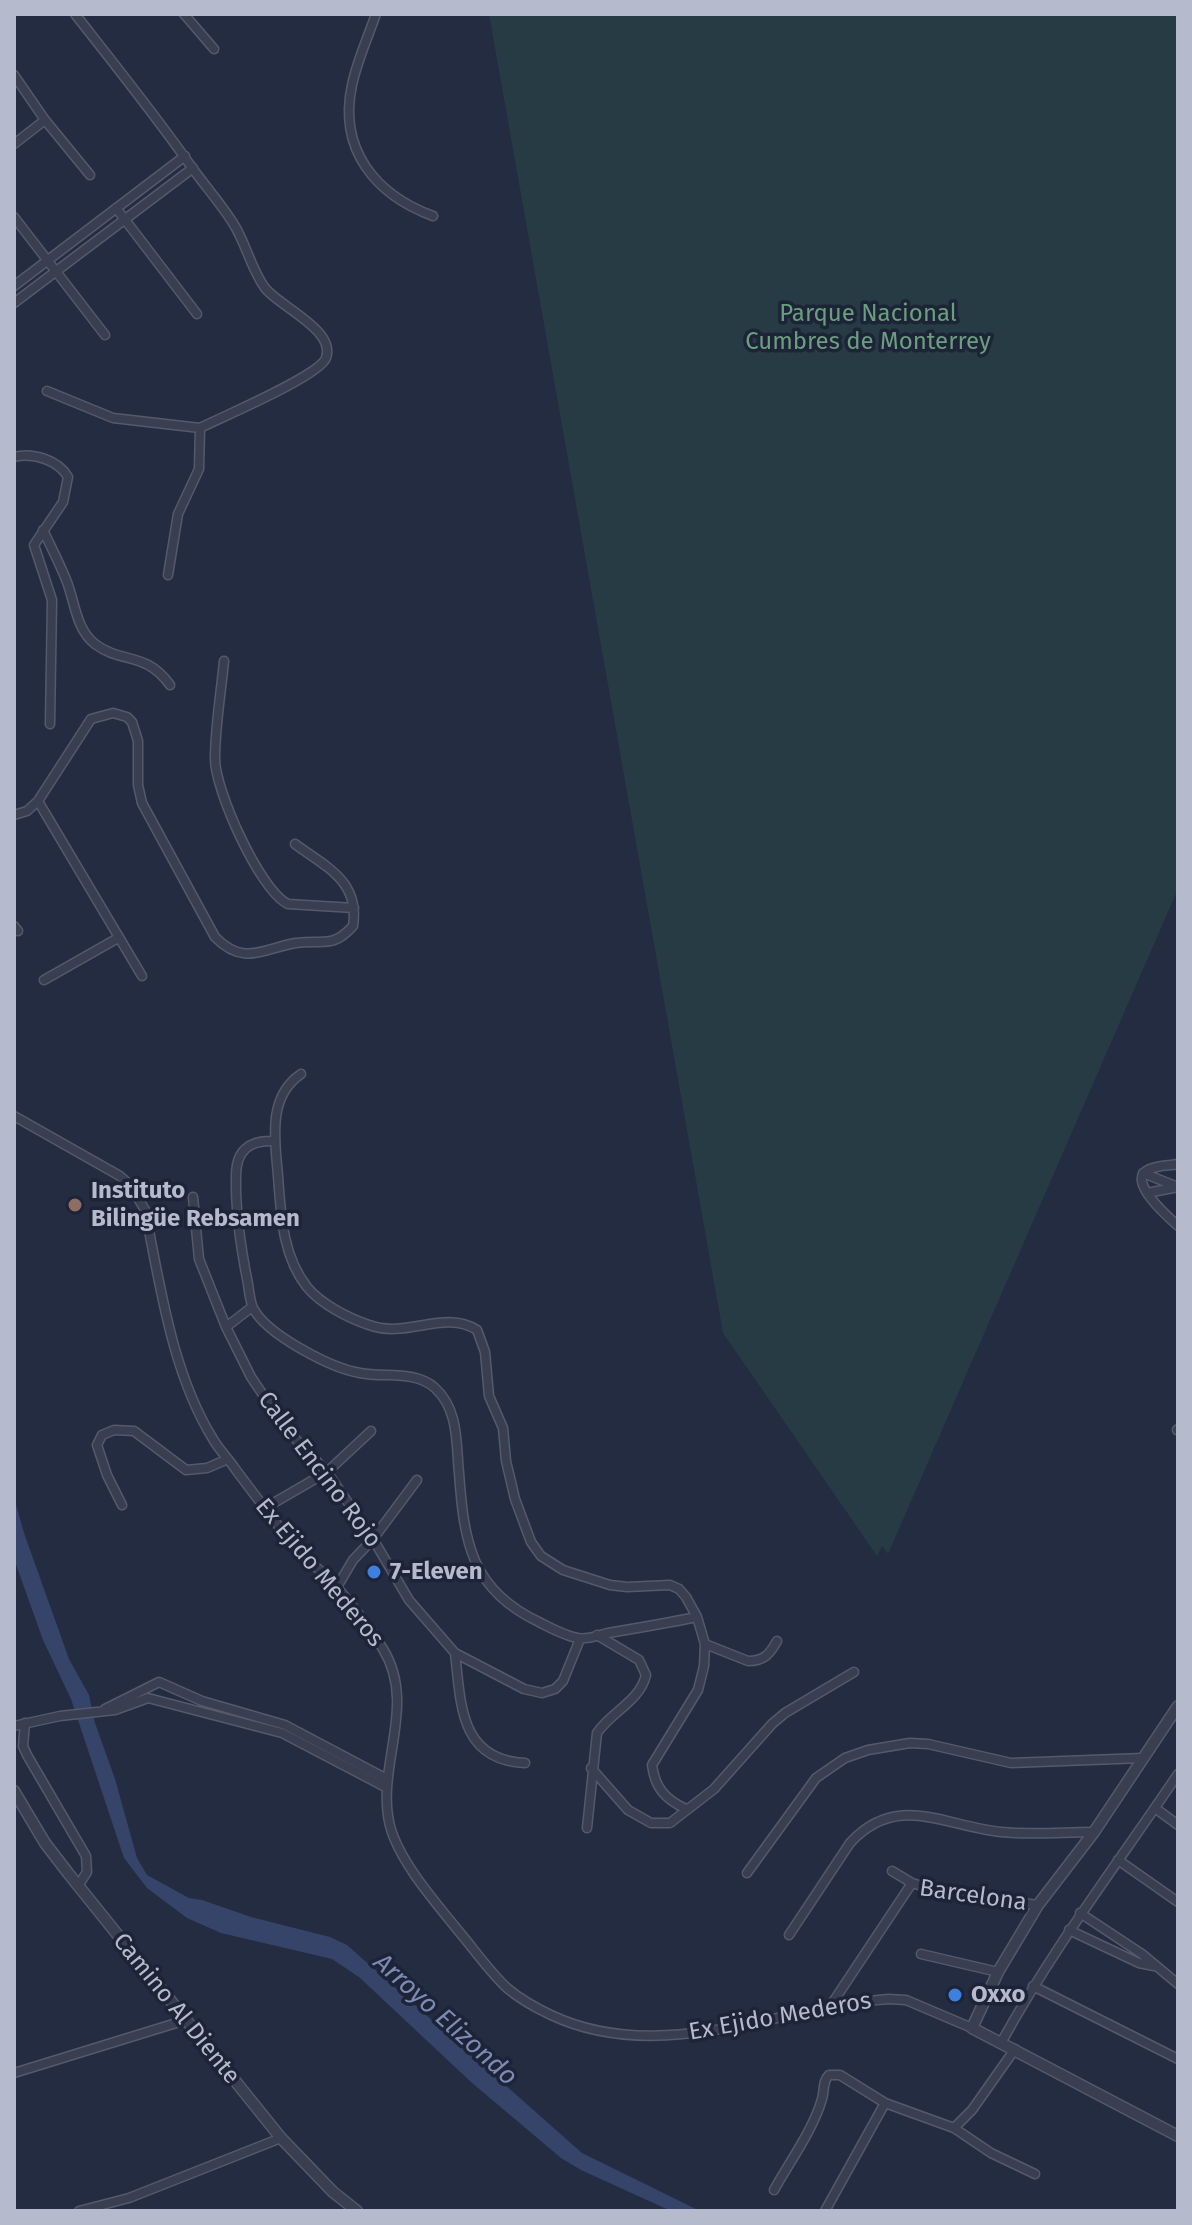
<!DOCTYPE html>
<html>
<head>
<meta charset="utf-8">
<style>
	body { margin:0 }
	#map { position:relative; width:1192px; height:2225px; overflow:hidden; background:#242c42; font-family:"Fira Sans",sans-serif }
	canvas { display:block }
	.frame { position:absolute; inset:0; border:16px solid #b5bacc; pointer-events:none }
</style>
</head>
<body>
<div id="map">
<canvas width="1192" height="2225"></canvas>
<div class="frame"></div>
</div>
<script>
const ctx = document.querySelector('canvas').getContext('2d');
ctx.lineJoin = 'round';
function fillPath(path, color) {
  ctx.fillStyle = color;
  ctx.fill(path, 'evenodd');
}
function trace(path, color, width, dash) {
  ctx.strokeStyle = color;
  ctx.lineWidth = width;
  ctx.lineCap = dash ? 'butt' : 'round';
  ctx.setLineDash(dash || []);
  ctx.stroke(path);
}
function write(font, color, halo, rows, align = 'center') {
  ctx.font = font + ' "Fira Sans",sans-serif';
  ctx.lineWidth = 7;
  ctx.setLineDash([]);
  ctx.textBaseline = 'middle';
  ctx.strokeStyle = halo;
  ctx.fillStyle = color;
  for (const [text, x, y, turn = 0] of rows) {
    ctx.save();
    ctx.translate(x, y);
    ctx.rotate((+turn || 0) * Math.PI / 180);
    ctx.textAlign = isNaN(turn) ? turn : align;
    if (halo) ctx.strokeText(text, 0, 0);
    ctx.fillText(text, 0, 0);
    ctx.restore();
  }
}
const green = new Path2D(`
	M489 14H1178V889L888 1554 882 1546 877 1556 723 1333Z`);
const water = new Path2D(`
	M14 1498 24 1533 69 1659 89 1695 95 1723 115 1779 137 1858 147 1875 189 1898 202 1900 251 1917 330 1937 347 1945 582 2153 700 2211H671L581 2170 561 2158 471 2082 359 1977 332 1959 221 1933 187 1918 147 1888 124 1858 71 1699 43 1640 14 1559Z`);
const minor = new Path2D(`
	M75 14C115 65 156 116 193 169 206 187 221 204 233 223 246 243 251 269 265 288 280 307 336 330 326 358 319 376 222 417 200 428
	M184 14 214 49
	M376 14C368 37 357 61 352 85 338 150 376 195 433 216
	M14 75 45 120 90 175
	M14 144 45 120
	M116 208 197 314
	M14 217 105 335
	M14 286 185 156
	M14 303 193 168
	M47 391 113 418 200 428
	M14 457C33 452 58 460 68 477L63 502 34 545 52 600 50 724
	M43 530C51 547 60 564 67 582 75 603 76 629 95 644 121 664 146 651 170 685
	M168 575 178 514 199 469 200 428
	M224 661C221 693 215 727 215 759 215 790 260 891 288 904L354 908
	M38 801 142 976
	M14 815 27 811 38 801 91 719 113 713 127 717 132 722 138 741V785L142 803 215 937C244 967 264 948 296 943 324 939 332 949 353 926 360 881 326 867 295 844
	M14 926 18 931
	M44 980 118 938
	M301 1074C267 1097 275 1140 278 1176 281 1214 282 1255 307 1287 321 1304 348 1318 369 1325 407 1339 444 1309 477 1330L485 1352 489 1396 503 1428 506 1461 515 1499 531 1542 541 1556 563 1570 610 1585 627 1587 670 1585 679 1589 686 1597 697 1617 705 1644 704 1666 698 1690 652 1765C655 1788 665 1799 686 1809
	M14 1116 120 1176 130 1185 145 1210C160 1285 172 1373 213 1439 219 1450 229 1459 236 1470 254 1494 272 1518 291 1542 304 1559 323 1571 337 1587 353 1606 370 1628 383 1649 418 1706 375 1767 390 1826 400 1863 437 1904 461 1934 476 1952 490 1972 507 1988 520 1999 536 2008 551 2015 659 2066 777 2008 888 1999L906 2000 972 2028
	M273 1141C249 1140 236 1151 236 1176 235 1212 241 1249 248 1284 249 1291 250 1301 253 1308 267 1335 331 1368 360 1373 385 1378 415 1370 435 1388 459 1410 456 1443 459 1473 464 1542 471 1590 539 1622 551 1628 565 1636 578 1638 587 1640 599 1635 608 1633 638 1628 667 1623 697 1617
	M1178 1164C1168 1166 1155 1165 1146 1171 1129 1183 1168 1217 1178 1226
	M1143 1173 1178 1187
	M1147 1193 1178 1187
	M193 1197 199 1259 226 1327 251 1377 286 1429 327 1472 373 1539 409 1600 455 1653 524 1689 542 1693 555 1689 563 1681 580 1639
	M226 1327 252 1307
	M1177 1430 1178 1429
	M122 1505 107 1475 97 1445 102 1435 114 1430 134 1431 186 1470 207 1468 228 1459
	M265 1508 327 1472 371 1431
	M337 1587 353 1560 373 1539 417 1480
	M705 1644 748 1661C764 1661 770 1654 777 1641
	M455 1653C461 1703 459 1760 525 1763
	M105 1709 159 1682 202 1701 285 1725 387 1779
	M25 1723 23 1746 27 1755 86 1856 87 1872 78 1886
	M14 1726 60 1716 115 1710 148 1698 282 1733 387 1788
	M591 1768 628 1810 651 1823H670L714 1789 772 1724 785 1713 854 1672
	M1155 1808 1178 1825
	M587 1828 597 1733C611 1712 640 1701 646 1675L639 1660 597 1635
	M1118 1860 1178 1902
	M892 1871 912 1883
	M747 1873 816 1778 845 1758 868 1750 910 1743 928 1744 1011 1763 1143 1758
	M1080 1913 1142 1954 1178 1984
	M1069 1930 1139 1963 1154 1966
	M789 1935 850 1843C897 1792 944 1826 1001 1832 1032 1835 1063 1832 1094 1832
	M921 1954 998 1972
	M1033 1986 1178 2059
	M829 2008 912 1883 949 1894 1038 1905
	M1001 2043C1053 1948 1118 1863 1178 1774
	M14 2073 186 2020
	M954 2128 991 2153 1035 2174
	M774 2190C790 2161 813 2130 822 2099 825 2089 822 2082 829 2075H840L885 2103 954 2128 972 2110 1015 2049
	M79 2211 129 2198 281 2138
	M825 2211 885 2103`);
const tertiary = new Path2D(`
	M1178 1706 1094 1832 1038 1905 998 1972 972 2028 1178 2136
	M14 1791 45 1843 68 1873 281 2138 333 2192 357 2211`);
const markers = [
	[75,1205,8,"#8d6e63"],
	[374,1572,8,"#3f7fe0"],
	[955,1995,8,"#3f7fe0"]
];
const parkNames = [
	["Parque Nacional",868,314],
	["Cumbres de Monterrey",868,342]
];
const poiNames = [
	["Instituto",91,1191],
	["Bilingüe Rebsamen",91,1219],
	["7-Eleven",390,1572],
	["Oxxo",971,1995]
];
const streetNames = [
	["Calle Encino Rojo",319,1470,53],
	["Ex Ejido Mederos",319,1573,50],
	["Barcelona",973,1896,8],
	["Camino Al Diente",176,2009,51],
	["Ex Ejido Mederos",780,2017,-10]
];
const waterNames = [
	["Arroyo Elizondo",445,2020,42]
];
fillPath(green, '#263b43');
fillPath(water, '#37446a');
trace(minor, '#545a6c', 11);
trace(tertiary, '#545a6c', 13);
trace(minor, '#393f51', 8);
trace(tertiary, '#393f51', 10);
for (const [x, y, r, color] of markers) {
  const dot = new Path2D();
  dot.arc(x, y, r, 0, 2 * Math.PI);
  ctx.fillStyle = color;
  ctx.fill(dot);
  trace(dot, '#1d2437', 3);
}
write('24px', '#6b9e7f', '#1d2437', parkNames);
write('bold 24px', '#b5bacc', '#1d2437', poiNames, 'left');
write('24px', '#b5bacc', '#1d2437', streetNames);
write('italic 26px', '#7c8ab4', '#1d2437', waterNames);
</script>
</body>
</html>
